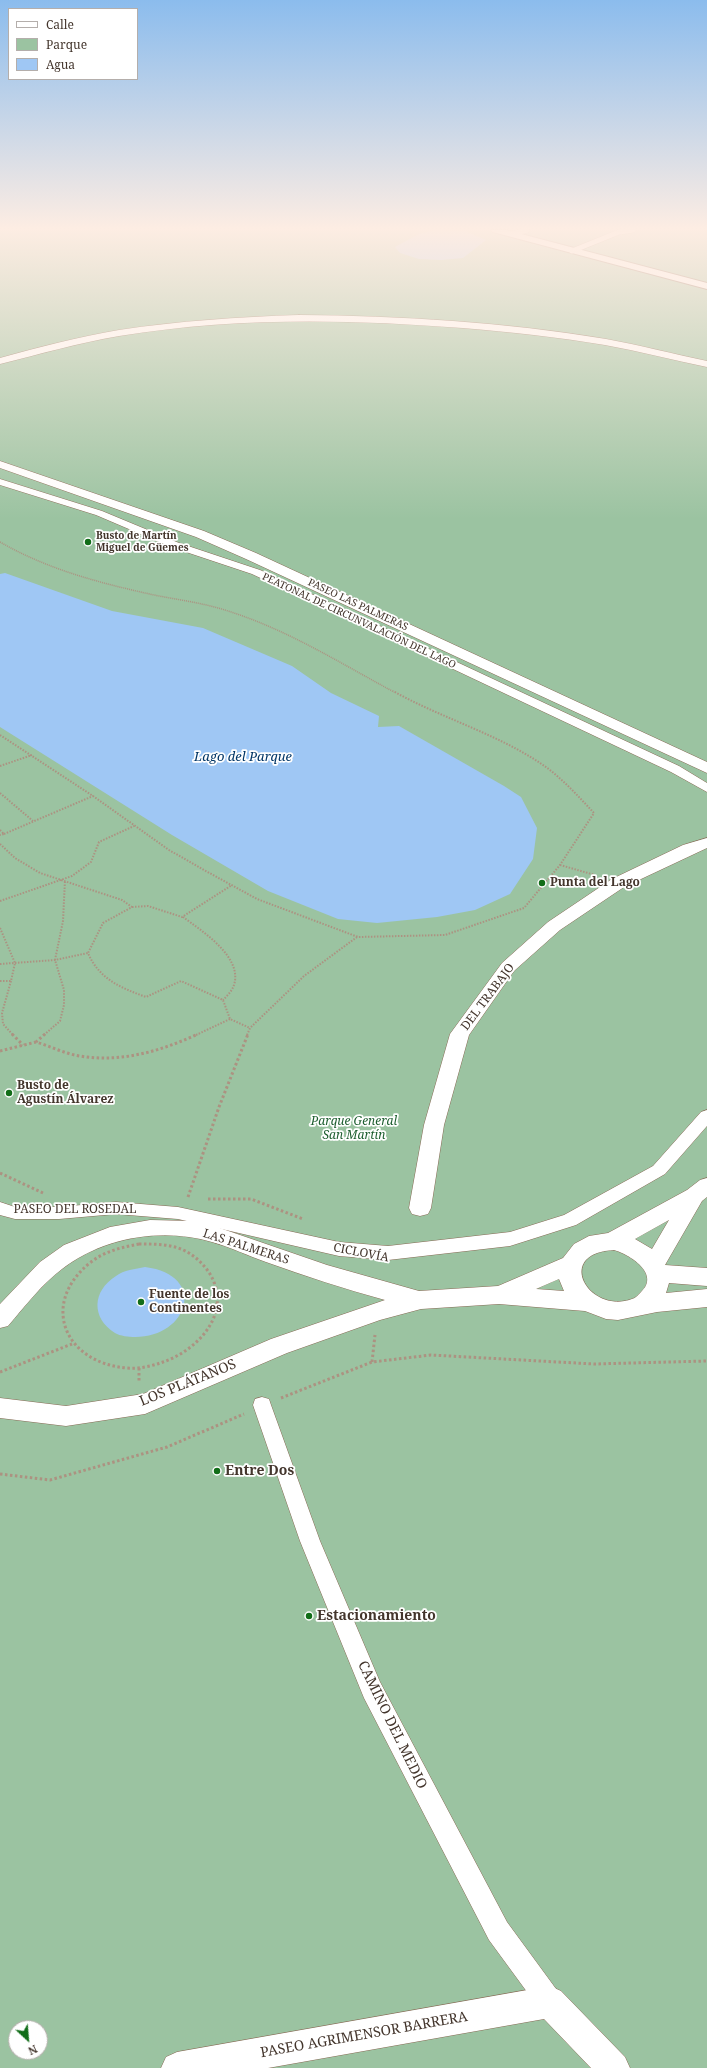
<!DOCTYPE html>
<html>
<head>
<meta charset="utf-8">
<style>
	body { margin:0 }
	#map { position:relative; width:707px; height:2068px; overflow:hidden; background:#fad8c1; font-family:"Noto Serif",serif }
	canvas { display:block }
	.legend { position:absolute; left:8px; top:8px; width:130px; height:72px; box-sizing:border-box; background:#fff; border:1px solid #b4aeab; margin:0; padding:5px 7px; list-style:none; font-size:12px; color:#43352c }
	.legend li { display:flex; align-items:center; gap:8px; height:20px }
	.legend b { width:20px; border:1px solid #b4aeab }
	.north { position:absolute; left:8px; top:2020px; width:40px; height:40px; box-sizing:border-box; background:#fff; border:1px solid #b4aeab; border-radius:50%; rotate:154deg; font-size:11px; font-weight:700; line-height:16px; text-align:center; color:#43352c }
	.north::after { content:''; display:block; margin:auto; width:14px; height:18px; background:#116d18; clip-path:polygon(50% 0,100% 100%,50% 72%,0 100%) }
</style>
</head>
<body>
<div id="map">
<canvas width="707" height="2068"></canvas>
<ul class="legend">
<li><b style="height:5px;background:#fff"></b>Calle</li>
<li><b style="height:11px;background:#9bc3a1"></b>Parque</li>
<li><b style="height:11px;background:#9fc7f4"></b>Agua</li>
</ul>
<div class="north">N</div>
</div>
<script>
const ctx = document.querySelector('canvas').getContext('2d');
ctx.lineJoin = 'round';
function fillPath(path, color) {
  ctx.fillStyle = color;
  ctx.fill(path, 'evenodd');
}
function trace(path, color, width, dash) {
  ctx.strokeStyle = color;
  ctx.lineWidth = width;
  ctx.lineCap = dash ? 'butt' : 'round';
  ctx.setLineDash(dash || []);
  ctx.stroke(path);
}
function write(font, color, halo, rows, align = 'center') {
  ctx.font = font + ' "Noto Serif",serif';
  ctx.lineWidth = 3.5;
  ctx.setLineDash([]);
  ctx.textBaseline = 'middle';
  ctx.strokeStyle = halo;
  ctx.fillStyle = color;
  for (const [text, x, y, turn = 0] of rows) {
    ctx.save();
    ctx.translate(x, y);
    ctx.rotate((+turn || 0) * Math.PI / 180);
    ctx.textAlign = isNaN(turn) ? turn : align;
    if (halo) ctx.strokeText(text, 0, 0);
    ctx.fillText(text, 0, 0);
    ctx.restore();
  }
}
const green = new Path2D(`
	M0 230H707V2068H0ZM16 2028H40V2052H16Z`);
const water = new Path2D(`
	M435 230 465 231 486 240 463 258 441 260 419 259 400 253 395 247 419 234Z
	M5 573 112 611 203 628 292 666 331 693 379 716 378 727 399 726 504 786 521 797 537 828 533 859 510 894 475 910 437 917 377 923 338 919 268 891 172 835 0 727V574Z
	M145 1267C208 1275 189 1337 135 1337 129 1337 120 1336 115 1333 91 1318 92 1291 116 1276 124 1270 135 1269 145 1267Z`);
const pathFar2 = new Path2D(`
	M0 542C49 570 100 583 154 595 179 600 204 603 228 611 288 630 340 663 394 692`);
const pathFar1 = new Path2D(`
	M0 735 93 796 169 850 204 870 257 899 358 937 445 935 524 908 560 865 594 813C578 796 562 778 543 765 498 734 441 718 393 691
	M0 766 32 755
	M0 793 33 821
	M0 830 4 834 0 835
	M4 834 93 796
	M0 844 15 858 40 873 122 900 132 907 103 923 88 953C99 979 121 988 146 997L181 981 223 1000 230 1019 250 1028
	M560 865 595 875
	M0 901 72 876 91 862 99 842 134 826
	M132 907 148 906 182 917 232 885
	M183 917C202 931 243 957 234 985 232 991 227 996 223 1000
	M0 928 15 963 11 981H0
	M0 964 55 960 88 953
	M11 981 2 1013 3 1024 13 1035
	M44 1035 60 1021 64 1005V990L55 960 63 921 65 880
	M196 1035 230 1019
	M247 1035 250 1028 304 976 357 937`);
const path = new Path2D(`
	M12 1034 23 1045
	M45 1034 36 1042C50 1046 65 1054 80 1056 121 1063 161 1051 198 1034
	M0 1051 36 1042
	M0 1173 43 1193
	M188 1197 219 1107 248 1034
	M208 1199H251L303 1219
	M139 1244C153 1244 168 1244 181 1249 193 1254 203 1263 210 1274 233 1313 198 1350 163 1362 152 1366 140 1369 127 1368 64 1363 39 1303 91 1262 105 1251 123 1247 139 1244Z
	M372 1362 375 1335
	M139 1368V1382
	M0 1372 72 1344
	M281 1398 372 1362 431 1355 594 1364 707 1361
	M0 1474 50 1480 167 1447 244 1414`);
const service = new Path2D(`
	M512 234 527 230
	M572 251 619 232 633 230`);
const pedestrian = new Path2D(`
	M0 479 102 511 179 543 260 570 679 766 707 783V792L671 772 252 574 171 547 96 515 0 485Z
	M707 1110V1126L665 1174 576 1225 510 1246 388 1260 339 1256 178 1219 116 1214 59 1219H15L0 1215V1202L15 1207H59L116 1202 178 1207 339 1242 388 1246 510 1232 564 1215 653 1166 701 1112Z
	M262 1397 269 1399 271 1405 320 1541 380 1682 507 1922 559 1993 562 2002 559 2011 550 2014 541 2011 489 1940 364 1698 300 1541 253 1405 255 1399Z`);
const minor = new Path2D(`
	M299 315C401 316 505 322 606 339 640 345 673 354 707 361V367C673 360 639 351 605 345 558 337 510 332 463 328 348 319 233 317 119 336 78 343 40 354 0 364V358C39 347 79 337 119 330 179 321 238 317 299 315Z
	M0 461 204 531 256 553 707 762V773L246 559 196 537 0 468Z
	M707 838V848L624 887 560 930 514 971 469 1035 444 1125 431 1208 428 1214 420 1216 412 1214 409 1208 424 1125 450 1034 502 963 548 922 612 879 683 845Z
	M707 1178V1197L702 1201 665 1265 707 1268V1286L669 1283 666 1293 707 1289V1307L657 1312 618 1320 606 1319 585 1311 499 1304 421 1309 380 1320 287 1353 145 1414 66 1426 0 1418V1398L66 1406 143 1394 271 1339 385 1300C345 1289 305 1276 266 1262 248 1256 231 1247 212 1242 163 1227 103 1237 62 1269 42 1284 25 1306 8 1326L0 1328V1304L40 1262 64 1245 110 1227 150 1220 191 1221 211 1225 327 1265 419 1291 498 1286 563 1258 574 1244 589 1236 608 1233 687 1190 700 1180ZM669 1220 652 1249 635 1239ZM614 1250C629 1254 661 1274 641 1292 638 1295 636 1298 632 1299 589 1315 553 1253 614 1250ZM559 1279 564 1291 536 1289Z
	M550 1986 561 1991 625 2057 630 2068H591L544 2019 268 2068H161L166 2057 177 2052Z`);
const tertiary = new Path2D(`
	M491 230H506L707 283V289L493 232Z`);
const markers = [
	[88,542,4,"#116d18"],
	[542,883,4,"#116d18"],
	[9,1093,4,"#116d18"],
	[141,1302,4,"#116d18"],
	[217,1471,4,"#116d18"],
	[309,1616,4,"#116d18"]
];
const farPoinames = [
	["Busto de Martín",96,536],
	["Miguel de Güemes",96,548]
];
const farStreetnames = [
	["PASEO LAS PALMERAS",358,605,25],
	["PEATONAL DE CIRCUNVALACIÓN DEL LAGO",359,621,25]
];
const poiNames = [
	["Punta del Lago",550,883],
	["Busto de",17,1086],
	["Agustín Álvarez",17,1100],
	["Fuente de los",149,1295],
	["Continentes",149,1309]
];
const streetNames = [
	["DEL TRABAJO",488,997,-53],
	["PASEO DEL ROSEDAL",75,1210],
	["LAS PALMERAS",246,1247,18],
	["CICLOVÍA",361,1253,11]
];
const parkNames = [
	["Parque General",354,1122],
	["San Martín",354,1136]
];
const waterNames = [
	["Lago del Parque",243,757]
];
const nearStreetnames = [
	["LOS PLÁTANOS",188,1383,-22],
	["CAMINO DEL MEDIO",392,1725,64],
	["PASEO AGRIMENSOR BARRERA",364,2035,-10]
];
const nearPoinames = [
	["Entre Dos",225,1471],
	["Estacionamiento",317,1616]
];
fillPath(green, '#9bc3a1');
fillPath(water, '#9fc7f4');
trace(service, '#886a55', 6);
trace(pedestrian, '#886a55', 1);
trace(minor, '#886a55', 1);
trace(tertiary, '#886a55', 2);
trace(pathFar2, '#ac9281', 1.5, [1, 1]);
trace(pathFar1, '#ac9281', 2, [1.5, 1.5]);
trace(path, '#ac9281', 3, [2.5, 2.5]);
trace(service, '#fff', 5);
fillPath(pedestrian, '#fff');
fillPath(minor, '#fff');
fillPath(tertiary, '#fff');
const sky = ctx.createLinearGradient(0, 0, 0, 519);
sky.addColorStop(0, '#8bbced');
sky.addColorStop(0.44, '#fdede3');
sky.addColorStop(1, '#fdede300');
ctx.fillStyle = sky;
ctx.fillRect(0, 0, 707, 519);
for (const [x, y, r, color] of markers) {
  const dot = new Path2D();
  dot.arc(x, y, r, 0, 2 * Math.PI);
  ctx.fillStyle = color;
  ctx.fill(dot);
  trace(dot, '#fff', 1.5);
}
write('bold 10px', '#43352c', '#fff', farPoinames, 'left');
write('10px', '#43352c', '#fff', farStreetnames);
write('bold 12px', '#43352c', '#fff', poiNames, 'left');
write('12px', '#43352c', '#fff', streetNames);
write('italic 12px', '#1d5e2f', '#fff', parkNames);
write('italic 13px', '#003566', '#fff', waterNames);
write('14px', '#43352c', '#fff', nearStreetnames);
write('bold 14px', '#43352c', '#fff', nearPoinames, 'left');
</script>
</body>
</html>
